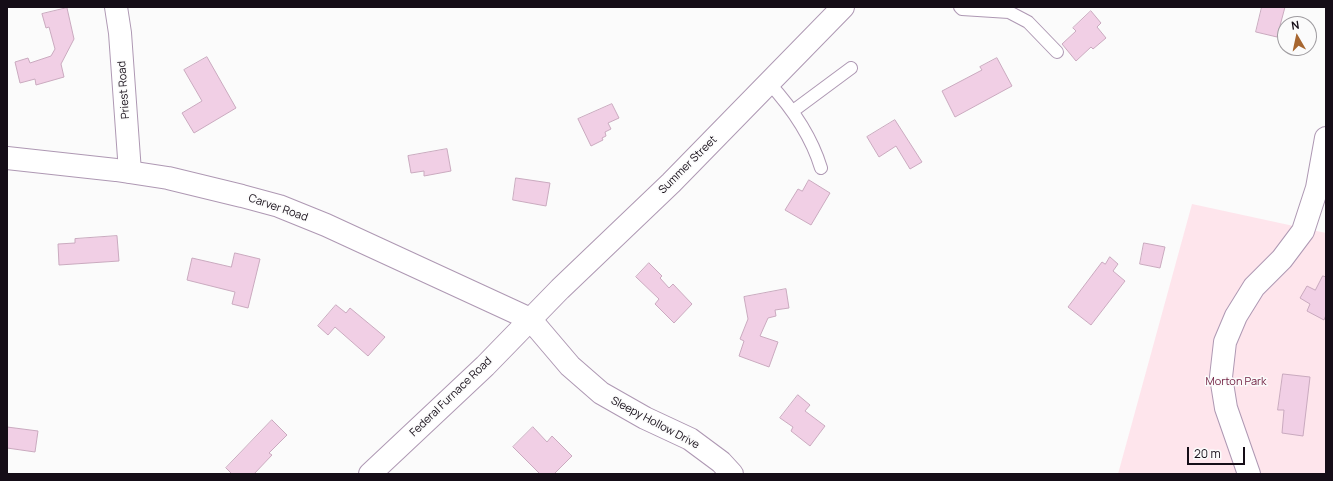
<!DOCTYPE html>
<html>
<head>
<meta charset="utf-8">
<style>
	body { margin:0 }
	#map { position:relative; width:1333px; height:481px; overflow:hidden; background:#fbfbfb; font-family:Manrope,sans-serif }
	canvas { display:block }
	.frame { position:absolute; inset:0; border:8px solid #150d17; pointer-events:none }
	.north { position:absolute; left:1277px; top:16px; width:40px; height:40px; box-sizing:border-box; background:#fbfbfb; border:1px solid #9f9ca0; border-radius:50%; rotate:351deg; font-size:11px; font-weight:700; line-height:16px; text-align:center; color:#150d17 }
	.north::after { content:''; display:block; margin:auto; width:14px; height:18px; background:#a76630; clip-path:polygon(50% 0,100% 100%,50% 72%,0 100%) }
	.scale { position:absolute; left:1187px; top:447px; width:58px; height:18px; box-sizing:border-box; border:2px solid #150d17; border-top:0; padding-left:5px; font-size:12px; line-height:14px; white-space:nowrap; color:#150d17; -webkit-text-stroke:3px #fbfbfb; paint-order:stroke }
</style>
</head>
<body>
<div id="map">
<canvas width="1333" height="481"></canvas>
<div class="frame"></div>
<div class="north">N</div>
<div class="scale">20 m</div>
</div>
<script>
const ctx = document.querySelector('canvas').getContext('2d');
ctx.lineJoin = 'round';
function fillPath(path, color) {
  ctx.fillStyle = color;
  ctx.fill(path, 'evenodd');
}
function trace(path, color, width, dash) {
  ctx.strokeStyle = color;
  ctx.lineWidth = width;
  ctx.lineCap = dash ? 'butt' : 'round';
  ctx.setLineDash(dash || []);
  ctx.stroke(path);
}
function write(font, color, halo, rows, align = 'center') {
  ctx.font = font + ' Manrope,sans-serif';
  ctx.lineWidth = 3;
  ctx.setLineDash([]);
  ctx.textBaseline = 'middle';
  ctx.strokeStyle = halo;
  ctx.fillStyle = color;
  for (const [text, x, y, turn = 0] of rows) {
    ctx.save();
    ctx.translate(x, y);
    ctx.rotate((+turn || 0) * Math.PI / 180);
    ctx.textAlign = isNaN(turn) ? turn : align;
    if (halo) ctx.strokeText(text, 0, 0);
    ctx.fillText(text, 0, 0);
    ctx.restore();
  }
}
const green = new Path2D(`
	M1192 204 1326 233V474H1118Z`);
const building = new Path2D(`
	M1262 7H1285L1277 37 1256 32Z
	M67 8 74 39 61 64 64 77 36 85 35 79 20 83 15 62 28 58 30 63 51 56 55 49 49 27 46 28 42 14Z
	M1091 11 1101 23 1097 27 1106 38 1093 49 1091 47 1076 61 1062 44 1076 31 1073 28Z
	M207 57 236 108 194 133 182 113 202 101 184 70Z
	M997 58 1012 86 955 117 942 91 982 70 980 67Z
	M612 104 619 118 608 123 611 129 605 132 606 136 602 138 603 140 591 146 578 119Z
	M895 120 922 162 910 169 896 146 879 157 867 137Z
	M447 149 451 171 424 176V171L411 173 408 156Z
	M516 178 550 183 546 206 513 200Z
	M809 180 830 193 811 225 785 210 798 189 802 191Z
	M117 236 119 261 59 265 58 244 75 243V239Z
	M1144 243 1165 247 1160 268 1140 264Z
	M235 253 260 259 248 308 232 304 235 292 187 280 192 258 231 267Z
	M1110 257 1118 264 1113 271 1125 281 1091 325 1068 307 1102 262 1105 264Z
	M649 263 662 276 660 278 669 288 673 284 692 304 674 323 655 304 659 299 636 277Z
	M1323 276 1326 277V315L1324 320 1307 311 1310 304 1300 298 1307 286 1315 290Z
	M786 289 789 308 775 310 776 316 768 318 760 336 778 342 769 367 739 356 744 341 740 339 748 319 744 297Z
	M336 305 346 313 350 308 385 337 368 356 335 327 328 335 318 326Z
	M1283 374 1310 377 1303 436 1282 433 1284 410H1278Z
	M798 395 810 405 805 411 825 426 810 446 791 431 793 427 780 418Z
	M272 420 287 435 269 453 272 455 254 474H232L226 468Z
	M7 427 38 431 35 452 7 448Z
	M533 427 547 442 552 436 572 456 554 474H540L513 447Z`);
const lane = new Path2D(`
	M960 7 962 9 1009 12 1028 22 1057 52
	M769 83C792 108 811 135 821 168
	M793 111 851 68`);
const street = new Path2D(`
	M116 7 120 33 130 172
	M530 319 570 366 601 393 645 418 690 439 721 462 732 474
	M1249 474 1226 408 1221 377 1225 342 1236 316 1254 287 1282 259 1303 231 1317 188 1326 138`);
const secondary = new Path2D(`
	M7 158 116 170 168 178 242 196 279 206 326 225 530 319
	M370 474 485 366 560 289 671 183 843 7`);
const streetNames = [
	["Priest Road",124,90,-94],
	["Summer Street",688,165,-45],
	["Carver Road",278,208,19],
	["Federal Furnace Road",451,397,-44],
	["Sleepy Hollow Drive",655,423,28]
];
const parkNames = [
	["Morton Park",1236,382]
];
fillPath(green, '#fee5ec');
fillPath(building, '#f1cfe5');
trace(building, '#caaabf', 1);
trace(lane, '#ae98b3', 14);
trace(street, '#ae98b3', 24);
trace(secondary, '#ae98b3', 24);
trace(lane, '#fff', 12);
trace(street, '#fff', 22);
trace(secondary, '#fff', 22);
write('11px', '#150d17', '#fbfbfb', streetNames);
write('11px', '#6f1d3f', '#fbfbfb', parkNames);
</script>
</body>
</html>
